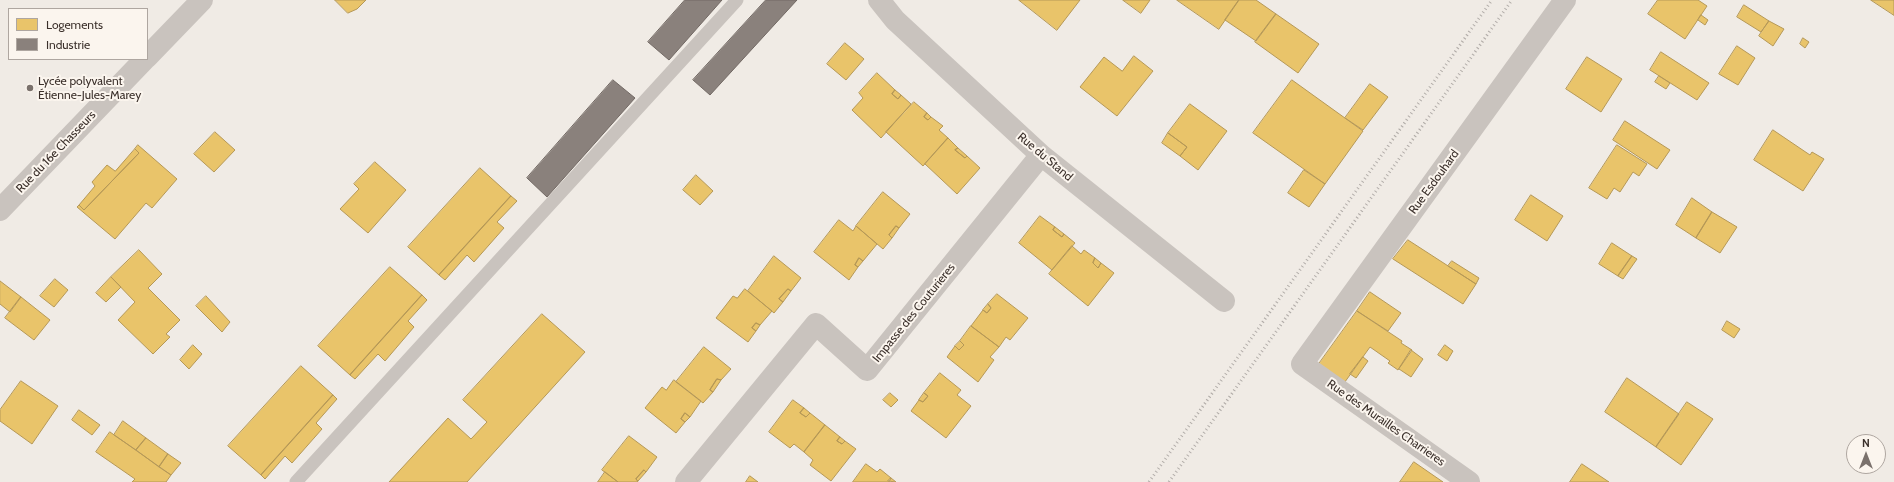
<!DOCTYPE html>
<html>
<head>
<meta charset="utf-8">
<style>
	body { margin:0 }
	#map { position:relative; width:1894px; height:482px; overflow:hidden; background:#f0ebe5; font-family:Cabin,sans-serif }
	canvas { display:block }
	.legend { position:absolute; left:8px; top:8px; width:140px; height:52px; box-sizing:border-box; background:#fbf5ee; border:1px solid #aea6a0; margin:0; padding:5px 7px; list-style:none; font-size:12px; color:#3b302b }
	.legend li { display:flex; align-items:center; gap:8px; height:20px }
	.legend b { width:20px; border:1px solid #aea6a0 }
	.north { position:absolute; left:1846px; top:434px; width:40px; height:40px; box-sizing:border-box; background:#fbf5ee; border:1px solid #aea6a0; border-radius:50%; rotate:0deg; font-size:11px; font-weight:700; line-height:16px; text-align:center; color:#3b302b }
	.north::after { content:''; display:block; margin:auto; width:14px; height:18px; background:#7a716c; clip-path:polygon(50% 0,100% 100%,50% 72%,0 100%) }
</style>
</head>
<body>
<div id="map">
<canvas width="1894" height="482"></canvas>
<ul class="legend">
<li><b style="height:11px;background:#e9c46a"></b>Logements</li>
<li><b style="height:11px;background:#8a817c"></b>Industrie</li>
</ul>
<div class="north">N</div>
</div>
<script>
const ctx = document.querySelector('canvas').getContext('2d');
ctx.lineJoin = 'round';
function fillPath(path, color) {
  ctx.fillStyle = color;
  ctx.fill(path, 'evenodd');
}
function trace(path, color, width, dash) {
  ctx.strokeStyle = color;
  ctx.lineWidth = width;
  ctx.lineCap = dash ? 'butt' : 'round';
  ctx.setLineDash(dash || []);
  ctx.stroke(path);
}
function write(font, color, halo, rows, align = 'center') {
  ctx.font = font + ' Cabin,sans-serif';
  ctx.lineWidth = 4;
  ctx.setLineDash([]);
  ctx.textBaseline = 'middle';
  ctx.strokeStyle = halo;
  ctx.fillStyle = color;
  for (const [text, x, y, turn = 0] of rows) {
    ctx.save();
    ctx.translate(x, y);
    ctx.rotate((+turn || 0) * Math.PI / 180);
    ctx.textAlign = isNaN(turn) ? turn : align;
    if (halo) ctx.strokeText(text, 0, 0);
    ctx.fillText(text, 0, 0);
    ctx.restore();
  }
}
const homes = new Path2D(`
	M335 0H366L357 9 348 13Z
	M1019 0H1080L1057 30Z
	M1123 0H1150L1141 13Z
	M1177 0H1239L1219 29Z
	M1239 0H1256L1276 14 1256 41 1225 20Z
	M1658 0H1698L1707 6 1685 39 1648 14Z
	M1871 0H1894V15Z
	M1744 5 1769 21 1761 32 1737 17Z
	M1276 14 1319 44 1298 73 1255 42Z
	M1701 15 1708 20 1705 25 1698 20Z
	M1769 21 1784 29 1773 46 1759 36Z
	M1803 38 1809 42 1805 48 1800 44Z
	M845 43 864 59 846 80 827 64Z
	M1737 46 1755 58 1738 85 1719 74Z
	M1661 52 1709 83 1697 100 1650 70Z
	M1134 56 1153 71 1117 116 1080 87 1104 57 1122 71Z
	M1587 57 1622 79 1601 112 1566 89Z
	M877 73 895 90 892 94 898 99 901 95 911 104 881 138 852 110 863 98 859 93Z
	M1659 76 1670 83 1666 89 1655 82Z
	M1292 80 1363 131 1325 184 1253 133Z
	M1370 84 1388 97 1363 130 1345 118Z
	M895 90 901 95 898 99 892 94Z
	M914 102 927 113 924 117 928 120 931 117 943 126 939 130 948 138 923 166 886 132Z
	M1190 104 1227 131 1198 170 1180 156 1187 147 1168 133Z
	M927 113 931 117 928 120 924 117Z
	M1625 121 1670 150 1657 169 1613 140Z
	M1773 130 1810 155 1812 152 1824 159 1803 191 1754 160Z
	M215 132 235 150 214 172 194 154Z
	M1168 133 1187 147 1180 156 1162 143Z
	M948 138 958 148 955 150 965 158 967 156 980 168 957 194 925 164Z
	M138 145 177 179 152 208 146 203 115 239 77 207 79 205 84 210 139 153 135 149Z
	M1617 145 1647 164 1639 176 1633 172 1620 192 1614 188 1607 199 1589 188Z
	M958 148 967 156 965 158 955 150Z
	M135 149 139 153 84 210 79 205 95 186 92 182 107 165 115 171Z
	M375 162 406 190 368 233 340 209 359 189 354 184Z
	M480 168 511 196 439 275 408 247Z
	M1304 170 1325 184 1309 207 1288 193Z
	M696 175 713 191 700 205 683 190Z
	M883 192 910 214 899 228 896 226 889 235 892 238 883 249 856 226Z
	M1531 195 1563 216 1547 241 1515 220Z
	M511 196 517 201 497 222 504 228 474 262 467 255 445 280 439 275Z
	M1692 198 1712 212 1696 238 1676 225Z
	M1712 212 1737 227 1720 253 1696 238Z
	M1040 216 1055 227 1053 230 1062 237 1064 234 1075 243 1052 270 1019 243Z
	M839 220 853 231 856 226 877 244 863 261 859 258 855 265 858 267 849 280 814 252Z
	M896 226 899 228 892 238 889 235Z
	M1055 227 1064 234 1062 237 1053 230Z
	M1408 240 1476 284 1463 304 1393 259Z
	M1612 243 1632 256 1618 276 1599 264Z
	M1072 246 1081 254 1084 250 1095 258 1093 263 1098 268 1101 263 1114 273 1088 306 1049 274Z
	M139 250 162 274 148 288 180 320 166 334 170 337 153 354 118 320 135 302 111 277Z
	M774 256 801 278 791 291 788 289 779 299 783 302 774 313 748 291Z
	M1632 256 1637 259 1623 279 1618 276Z
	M859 258 863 261 858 267 855 265Z
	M1095 258 1101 263 1098 268 1093 263Z
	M1452 261 1479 278 1476 284 1448 266Z
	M390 267 422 295 350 375 318 346Z
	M111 277 121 287 106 302 96 293Z
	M55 279 68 290 54 307 40 296Z
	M0 281 21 297 10 312 0 304Z
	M745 289 772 311 760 325 756 323 752 328 756 331 748 342 716 318 733 296 737 298Z
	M788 289 791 291 783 302 779 299Z
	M1370 292 1401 313 1388 331 1357 311Z
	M997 294 1028 318 1010 340 1006 337 999 347 971 326 983 310 987 313 991 308 988 304Z
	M422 295 427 300 408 321 414 327 385 361 378 354 355 379 350 375Z
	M206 296 230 322 222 332 196 306Z
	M21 297 50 320 34 340 5 318Z
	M988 304 991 308 987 313 983 310Z
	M1357 311 1402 341 1401 343 1412 350 1398 370 1388 363 1390 361 1370 347 1342 386 1316 368Z
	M542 314 585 352 467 482H389L448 418 471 439 487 422 463 400Z
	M1727 321 1740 329 1734 338 1722 330Z
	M756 323 760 325 756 331 752 328Z
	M971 326 999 347 990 357 994 360 978 382 947 357 955 346 959 350 964 345 960 341Z
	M960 341 964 345 959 350 955 346Z
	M193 345 202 354 189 369 180 360Z
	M1445 345 1453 351 1447 361 1438 355Z
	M704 347 731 369 721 380 717 379 710 390 713 392 703 403 676 382Z
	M1411 350 1423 359 1411 377 1399 369Z
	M1363 357 1368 361 1356 378 1350 374Z
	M301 366 333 395 261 475 228 446Z
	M940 373 961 390 957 395 971 406 946 438 911 411 919 400 923 402 928 396 924 393Z
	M1627 378 1679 414 1656 447 1605 412Z
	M717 379 721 380 713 392 710 390Z
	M674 380 701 401 690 417 685 413 681 419 685 422 676 433 645 408 662 387 666 390Z
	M21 381 58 406 32 444 0 421V410Z
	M890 393 898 400 891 407 883 400Z
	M924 393 928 396 923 402 919 400Z
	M333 395 337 399 316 423 322 429 292 463 285 456 265 479 261 475Z
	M793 400 804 408 800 413 806 417 810 413 825 425 804 452 794 444 790 448 769 432Z
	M1687 402 1713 419 1681 465 1656 447Z
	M804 408 810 413 806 417 800 413Z
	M79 410 100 425 92 435 72 420Z
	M685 413 690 417 685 422 681 419Z
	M123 421 146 438 136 450 114 435Z
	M825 425 840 437 837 441 842 444 845 441 856 449 831 481 810 465 813 460 804 452Z
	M110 432 171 475 166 482H132L135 479 96 452Z
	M629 436 657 457 646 472 644 470 636 479 638 482H618L602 470Z
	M840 437 845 441 842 444 837 441Z
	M146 438 168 454 159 467 136 450Z
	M168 454 181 463 171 475 159 467Z
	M1414 462 1443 482H1400Z
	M866 464 877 472 880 469 891 478 889 482H853Z
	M1582 464 1609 482H1570Z
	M644 470 646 472 638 481 636 479Z
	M605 472 618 482H598Z
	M750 476 758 482H746Z
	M891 478 896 482 888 481Z`);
const industry = new Path2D(`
	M685 0H722L669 60 648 42Z
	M766 0H797L710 95 693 80Z
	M613 80 635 98 547 197 527 178Z`);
const service = new Path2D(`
	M296 482 737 0`);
const minor = new Path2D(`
	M879 0 895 20 1041 155 1224 301
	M147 57 202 0
	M0 210 145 59
	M686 482 816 324 867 370 1041 155
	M1469 482 1302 364 1565 0`);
const rail = new Path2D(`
	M1149 482 1492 0
	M1169 482 1512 0`);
const markers = [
	[30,88,4,"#7a716c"]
];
const poiNames = [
	["Lycée polyvalent",38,81],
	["Étienne-Jules-Marey",38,95]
];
const streetNames = [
	["Rue du 16e Chasseurs",56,152,-46],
	["Rue du Stand",1045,157,40],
	["Rue Esdouhard",1434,182,-54],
	["Impasse des Couturieres",914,313,-51],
	["Rue des Murailles Charrieres",1386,423,35]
];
fillPath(homes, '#e9c46a');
trace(homes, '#b59857', 1);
fillPath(industry, '#8a817c');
trace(industry, '#726964', 1);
trace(service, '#c9c3be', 13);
trace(minor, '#c9c3be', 22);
trace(rail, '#b1aca8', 3, [1, 3]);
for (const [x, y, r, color] of markers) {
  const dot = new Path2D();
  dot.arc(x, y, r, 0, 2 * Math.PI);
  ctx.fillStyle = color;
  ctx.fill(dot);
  trace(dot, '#fbf5ee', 1.5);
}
write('12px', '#3b302b', '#fbf5ee', poiNames, 'left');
write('12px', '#3b302b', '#fbf5ee', streetNames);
</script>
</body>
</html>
